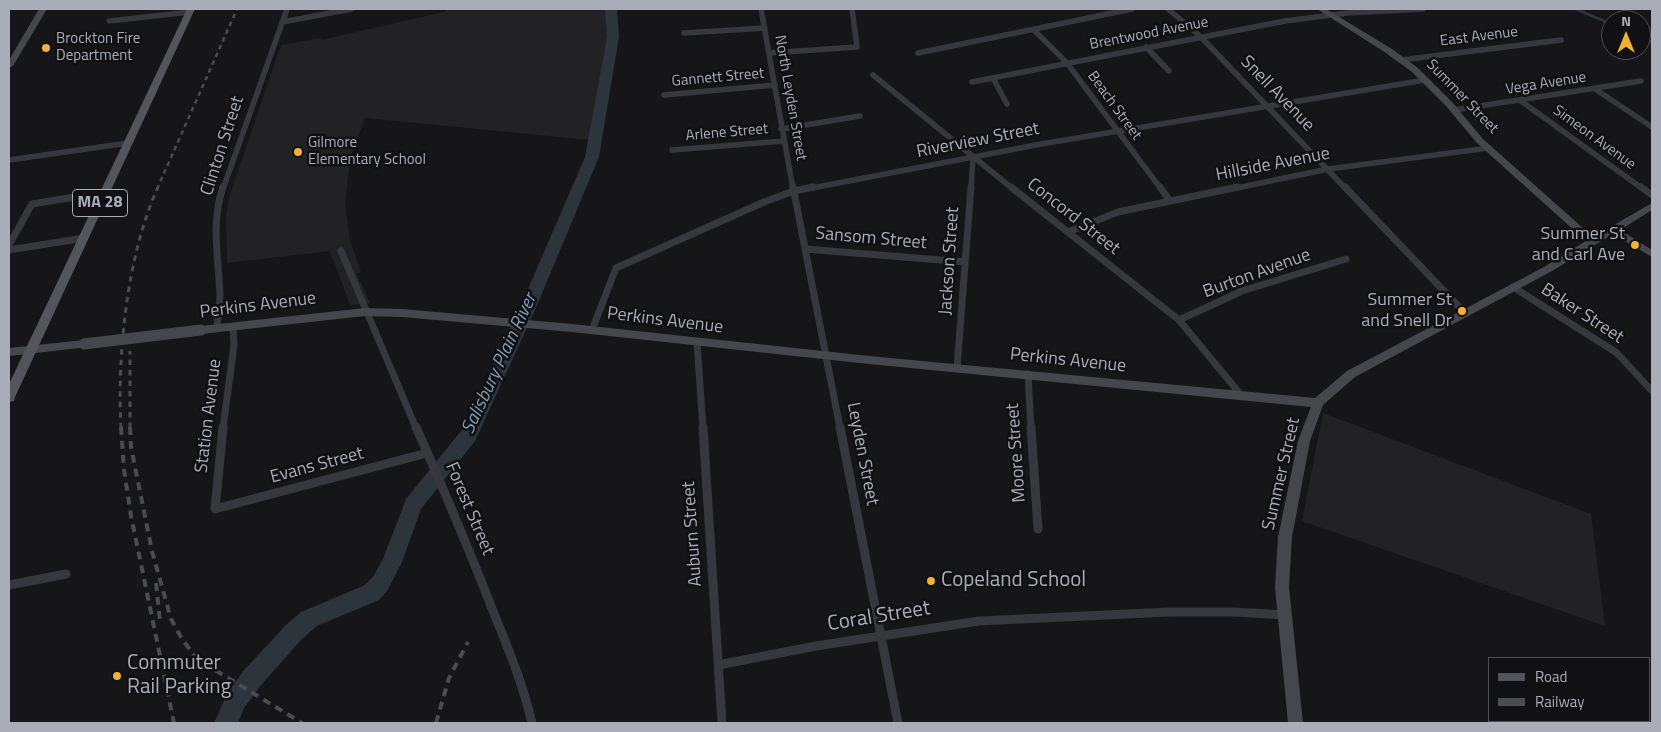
<!DOCTYPE html>
<html>
<head>
<meta charset="utf-8">
<style>
	body { margin:0 }
	#map { position:relative; width:1661px; height:732px; overflow:hidden; background:#161618; font-family:"Titillium Web",sans-serif }
	canvas { display:block }
	.frame { position:absolute; inset:0; border:10px solid #a8adb8; pointer-events:none }
	.legend { position:absolute; left:1488px; top:657px; width:162px; height:65px; box-sizing:border-box; background:#111113; border:1px solid #4d4f55; margin:0; padding:6px 9px; list-style:none; font-size:15px; color:#a8adb8 }
	.legend li { display:flex; align-items:center; gap:10px; height:25px }
	.legend b { width:25px; border:1px solid #4d4f55 }
	.north { position:absolute; left:1601px; top:10px; width:50px; height:50px; box-sizing:border-box; background:#111113; border:1px solid #4d4f55; border-radius:50%; rotate:0deg; font-size:14px; font-weight:700; line-height:20px; text-align:center; color:#a8adb8 }
	.north::after { content:''; display:block; margin:auto; width:18px; height:22px; background:#f2b134; clip-path:polygon(50% 0,100% 100%,50% 72%,0 100%) }
</style>
</head>
<body>
<div id="map">
<canvas width="1661" height="732"></canvas>
<div class="frame"></div>
<ul class="legend">
<li><b style="height:6px;background:#53555c"></b>Road</li>
<li><b style="height:6px;background:#4a4c52"></b>Railway</li>
</ul>
<div class="north">N</div>
</div>
<script>
const ctx = document.querySelector('canvas').getContext('2d');
ctx.lineJoin = 'round';
function fillPath(path, color) {
  ctx.fillStyle = color;
  ctx.fill(path, 'evenodd');
}
function trace(path, color, width, dash) {
  ctx.strokeStyle = color;
  ctx.lineWidth = width;
  ctx.lineCap = dash ? 'butt' : 'round';
  ctx.setLineDash(dash || []);
  ctx.stroke(path);
}
function write(font, color, halo, rows, align = 'center') {
  ctx.font = font + ' "Titillium Web",sans-serif';
  ctx.lineWidth = 5;
  ctx.setLineDash([]);
  ctx.textBaseline = 'middle';
  ctx.strokeStyle = halo;
  ctx.fillStyle = color;
  for (const [text, x, y, turn = 0] of rows) {
    ctx.save();
    ctx.translate(x, y);
    ctx.rotate((+turn || 0) * Math.PI / 180);
    ctx.textAlign = isNaN(turn) ? turn : align;
    if (halo) ctx.strokeText(text, 0, 0);
    ctx.fillText(text, 0, 0);
    ctx.restore();
  }
}
const built = new Path2D(`
	M448 9H609V36L591 140 365 118 350 159 345 204 350 240 361 272 357 274 370 303 350 305 330 251 227 263 226 216 229 197 281 45 320 38 321 40 444 12Z
	M1323 413 1591 514 1605 626 1302 521Z`);
const stream = new Path2D(`
	M1576 9 1611 24
	M1641 37 1652 42`);
const river = new Path2D(`
	M605 9H617L619 37 599 157 535 310 475 441 421 509 402 562 387 591 379 600 317 626 302 639 261 685 244 708 238 723H214L228 692 245 669 286 625 301 612 363 586 373 577 383 559 406 499 461 431 519 310 585 157 607 37Z`);
const streetFar2 = new Path2D(`
	M761 9 793 189
	M1168 9 1201 37 1346 189
	M109 21 190 12
	M282 22 352 9
	M1034 30 1067 63 1161 189
	M684 33 765 28
	M1146 47 1169 71
	M770 53 857 47 852 9
	M918 53 1132 9
	M1401 60 1561 40
	M873 75 1013 189
	M993 78 1007 104
	M972 82 1285 21 1347 13 1423 9
	M1595 89 1652 127
	M664 95 775 85
	M1521 101 1643 189
	M1454 110 1641 81
	M781 129 860 116
	M672 150 784 141
	M9 160 128 143
	M223 189 287 9
	M807 189 1041 144 1425 80
	M971 189 973 157
	M1232 189 1328 169 1489 148`);
const streetFar1 = new Path2D(`
	M793 187 840 428
	M1011 187 1179 320 1241 395
	M1160 187 1170 201
	M1345 187 1464 312
	M1641 187 1652 195
	M1068 232 1118 212 1238 187
	M9 245 32 204 106 192
	M805 249 965 262
	M9 250 84 238
	M341 251 416 428
	M1513 287 1617 353 1652 391
	M1179 320 1242 291 1346 259
	M217 328C218 316 220 304 220 293 218 258 211 221 223 187
	M592 330 616 268 764 202 794 191 813 187
	M697 343 703 428
	M957 368 971 187
	M1028 374 1031 428
	M223 428 234 345 233 327`);
const street = new Path2D(`
	M223 427 215 509 427 453
	M416 427C443 488 469 549 493 611 508 648 523 684 532 723
	M703 427 722 723
	M840 427 898 723
	M1031 427 1038 529
	M9 585 66 574
	M718 665 816 646 979 621 1169 612H1234L1285 615`);
const secondary = new Path2D(`
	M39 9H47L13 66 9 68V60Z
	M1317 9H1326L1392 49 1418 68 1452 102 1483 139 1593 237 1652 203V210L1620 230 1652 250V257L1613 234 1552 271 1355 377 1323 405 1310 441 1292 537 1289 587 1303 723H1288L1275 587 1278 537 1298 441 1311 407 869 364 572 332 402 317 365 316 201 334 196 330 201 326 365 308 402 309 572 324 869 356 1315 398 1347 371 1544 267 1586 241 1477 143 1446 106 1412 72 1386 53Z
	M84 340 88 341 90 344 88 347 9 356V348Z`);
const primary = new Path2D(`
	M187 9H195L15 397 14 401 9 402V384Z`);
const railFar2 = new Path2D(`
	M157 189 237 9`);
const railFar1 = new Path2D(`
	M121 428C117 354 127 255 158 187
	M130 428V351`);
const rail = new Path2D(`
	M121 427 124 470 131 516 174 723
	M130 427 131 447 152 551 171 619 182 639 194 655 215 670 302 723
	M156 583 160 621
	M436 723 449 678 468 642`);
const secondaryBridge = new Path2D(`
	M84 344 201 330`);
const markers = [
	[46,48,5,"#f2b134"],
	[298,152,5,"#f2b134"],
	[1635,245,5,"#f2b134"],
	[1462,311,5,"#f2b134"],
	[931,581,5,"#f2b134"],
	[117,676,5,"#f2b134"]
];
const farStreetnames = [
	["Brentwood Avenue",1149,34,-11],
	["East Avenue",1479,37,-7],
	["Gannett Street",718,78,-5],
	["Vega Avenue",1546,84,-9],
	["Summer Street",1462,97,46],
	["North Leyden Street",790,98,80],
	["Beach Street",1114,106,54],
	["Arlene Street",727,133,-5],
	["Simeon Avenue",1594,138,36]
];
const farPoinames = [
	["Brockton Fire",56,39],
	["Department",56,56],
	["Gilmore",308,143],
	["Elementary School",308,160]
];
const shields = [
	[100,203,55]
];
const shieldNames = [
	["MA 28",100,203]
];
const streetNames = [
	["Snell Avenue",1277,94,46],
	["Riverview Street",978,141,-11],
	["Clinton Street",223,146,-72],
	["Hillside Avenue",1273,165,-11],
	["Concord Street",1073,217,38],
	["Sansom Street",871,239,5],
	["Jackson Street",950,261,-86],
	["Burton Avenue",1257,274,-20],
	["Perkins Avenue",258,306,-7],
	["Baker Street",1582,314,33],
	["Perkins Avenue",665,321,7],
	["Perkins Avenue",1068,361,6],
	["Station Avenue",209,416,-83],
	["Moore Street",1017,453,-94],
	["Leyden Street",862,454,79],
	["Evans Street",317,466,-15],
	["Summer Street",1282,474,-77],
	["Forest Street",469,509,67],
	["Auburn Street",693,534,-94]
];
const poiNames = [
	["Summer St",1625,235],
	["and Carl Ave",1625,256],
	["Summer St",1452,301],
	["and Snell Dr",1452,322]
];
const waterNames = [
	["Salisbury Plain River",500,364,-65]
];
const nearPoinames = [
	["Copeland School",941,581],
	["Commuter",127,664],
	["Rail Parking",127,688]
];
const nearStreetnames = [
	["Coral Street",879,617,-9]
];
fillPath(built, '#222225');
trace(stream, '#2c353c', 2.5);
fillPath(river, '#2c353c');
trace(streetFar2, '#37383d', 5.5);
trace(streetFar1, '#37383d', 7);
trace(street, '#37383d', 9);
fillPath(secondary, '#45474d');
fillPath(primary, '#53555c');
trace(railFar2, '#4a4c52', 2.5, [4.5, 4]);
trace(railFar1, '#4a4c52', 3, [5.5, 5]);
trace(rail, '#4a4c52', 4, [8, 6]);
trace(secondaryBridge, '#45474d', 11);
for (const [x, y, r, color] of markers) {
  const dot = new Path2D();
  dot.arc(x, y, r, 0, 2 * Math.PI);
  ctx.fillStyle = color;
  ctx.fill(dot);
  trace(dot, '#111113', 2);
}
write('15px', '#a8adb8', '#111113', farStreetnames);
write('15px', '#a8adb8', '#111113', farPoinames, 'left');
for (const [x, y, w] of shields) {
  const box = new Path2D();
  box.roundRect(x - w / 2, y - 13.5, w, 27, 4);
  ctx.fillStyle = '#111113';
  ctx.fill(box);
  trace(box, '#a8adb8', 1);
}
write('bold 16px', '#a8adb8', null, shieldNames);
write('18px', '#a8adb8', '#111113', streetNames);
write('18px', '#a8adb8', '#111113', poiNames, 'right');
write('italic 19px', '#7f9bb3', '#111113', waterNames);
write('21px', '#a8adb8', '#111113', nearPoinames, 'left');
write('21px', '#a8adb8', '#111113', nearStreetnames);
</script>
</body>
</html>
